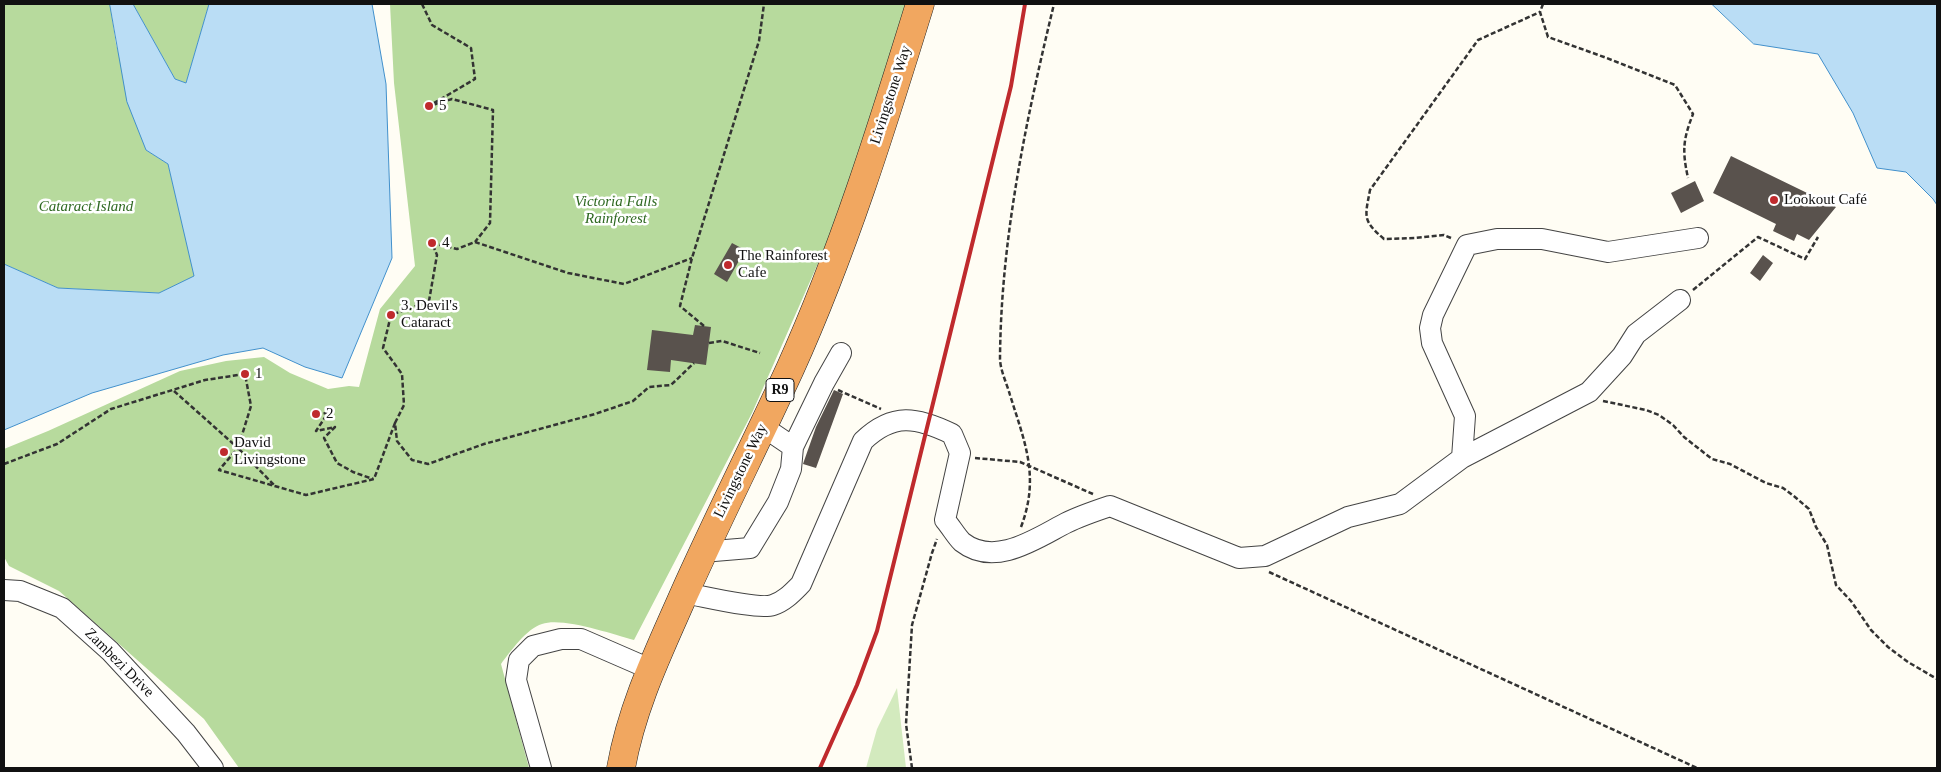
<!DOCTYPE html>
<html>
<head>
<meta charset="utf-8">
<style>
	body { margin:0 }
	#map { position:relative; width:1941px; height:772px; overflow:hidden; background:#fffdf4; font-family:Georgia,serif }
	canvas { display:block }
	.frame { position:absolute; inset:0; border:5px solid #111; pointer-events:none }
</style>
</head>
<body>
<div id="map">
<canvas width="1941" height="772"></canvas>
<div class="frame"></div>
</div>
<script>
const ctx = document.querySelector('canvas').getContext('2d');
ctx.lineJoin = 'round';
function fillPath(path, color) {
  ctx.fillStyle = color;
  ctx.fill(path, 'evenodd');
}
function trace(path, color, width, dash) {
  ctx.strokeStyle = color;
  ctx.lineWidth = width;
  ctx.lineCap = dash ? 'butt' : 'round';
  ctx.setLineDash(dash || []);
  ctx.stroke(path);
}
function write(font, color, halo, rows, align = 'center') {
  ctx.font = font + ' Georgia,serif';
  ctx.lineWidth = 5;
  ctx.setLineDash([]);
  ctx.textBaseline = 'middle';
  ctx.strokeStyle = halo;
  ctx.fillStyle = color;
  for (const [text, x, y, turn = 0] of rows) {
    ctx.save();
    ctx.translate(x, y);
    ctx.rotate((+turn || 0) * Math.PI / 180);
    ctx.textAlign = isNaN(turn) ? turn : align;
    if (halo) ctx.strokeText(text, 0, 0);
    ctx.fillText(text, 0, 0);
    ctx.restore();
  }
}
const green = new Path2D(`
	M897 688 906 768H866L877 729Z`);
const forest = new Path2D(`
	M4 4H110L116 44 146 150 168 164 195 276 160 293 58 288 4 264Z
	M133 4H209L186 83 175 79Z
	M390 4H909L834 227 752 413 634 640C611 634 563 617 542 624 527 628 510 652 501 664L529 768H239L204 719 59 591 9 566 4 557V449L48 431 180 371 226 361 264 357 290 373 328 389 349 386 359 387 380 309 415 266 394 83Z`);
const water = new Path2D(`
	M110 4H133L175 79 186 83 209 4H372L386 84 392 258 342 378 305 367 263 348 223 355 92 393 4 430V264L58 288 159 293 194 276 168 164 146 150 127 102Z
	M1712 4H1937V205L1933 199 1906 172 1877 168 1853 113 1818 54 1754 44Z`);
const building = new Path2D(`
	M1731 156 1836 207 1809 240 1797 234 1794 241 1773 231 1776 224 1713 193Z
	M1695 181 1704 201 1681 213 1671 193Z
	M732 243 745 250 727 282 714 274Z
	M1763 255 1773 263 1760 281 1750 273Z
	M695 325 711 327 706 365 671 360 670 372 647 370 652 330 693 335Z
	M834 390 843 394 816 468 803 464 804 461 816 427Z`);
const path = new Path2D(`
	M422 4 432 25 471 48 475 79 429 106 452 99 493 110 490 223 475 242
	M1543 4 1540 12 1548 37 1604 57 1675 85 1693 114C1683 140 1682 150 1688 178
	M1451 238 1444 235 1415 238 1384 239C1362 220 1365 217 1370 190L1478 40 1540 12
	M1693 290 1758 237 1805 259 1818 237
	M704 326 680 306 692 258 759 41 764 4
	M709 343 722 341 760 353
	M838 390 881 409
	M174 391 238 448 219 470 306 495 374 479 395 423 397 441 412 460 428 464 484 444 595 414 633 401 649 387 671 385 694 363
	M1603 401 1646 410 1659 415 1673 425 1684 437 1712 459 1730 464 1766 483 1783 488 1795 497 1809 509 1816 527 1827 545 1836 585 1851 601 1871 630 1888 647 1908 662 1937 679
	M316 414 328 413 316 431 335 427 324 438 337 463 353 472 373 479
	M395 423 404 405 402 374 383 348 391 315 429 301 437 255 432 243 457 249 475 242 568 273 624 284 692 258
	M975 458 1020 462 1093 494
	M4 464 57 444 111 409 205 380 245 374 251 406 238 448 275 486
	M1021 527C1040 477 1025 443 1010 395 1007 384 1000 370 1000 358 1001 238 1026 120 1054 4
	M1269 572 1697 768
	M912 768 906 724 912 625 932 553 937 539`);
const minor = new Path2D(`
	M762 426 793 447
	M1462 458 1465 416 1432 343 1430 328 1433 315 1467 245 1497 239H1542L1608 252 1698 238
	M702 552 750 548 778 502 791 469 793 447 824 383 841 353
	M4 590 20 591 62 608 110 651 186 733 213 768
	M684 593C703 596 758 610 773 605 785 601 793 592 801 584L863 441C893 412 917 417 952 434L960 453 945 520C951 527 956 536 962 542 995 568 1037 538 1066 523 1080 516 1095 511 1110 506L1239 558 1265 556 1348 517 1400 504 1462 458 1589 392 1622 356 1636 334 1680 300
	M541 768 516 680 519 660 533 646 561 639H581L650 669`);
const highway = new Path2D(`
	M621 768C632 706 659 651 684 594 718 518 755 445 790 369 843 252 882 127 920 4`);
const rail = new Path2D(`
	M820 768 857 685 877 631 1011 86 1025 4`);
const markers = [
	[429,106,5,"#bf2a2d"],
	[1774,200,5,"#bf2a2d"],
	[432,243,5,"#bf2a2d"],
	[728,265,5,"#bf2a2d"],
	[391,315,5,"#bf2a2d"],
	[245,374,5,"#bf2a2d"],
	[316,414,5,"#bf2a2d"],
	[224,452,5,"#bf2a2d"]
];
const shields = [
	[780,390,28]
];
const shieldNames = [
	["R9",780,390]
];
const streetNames = [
	["Livingstone Way",891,95,-72],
	["Livingstone Way",741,471,-64],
	["Zambezi Drive",119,663,45]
];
const poiNames = [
	["5",439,106],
	["Lookout Café",1784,200],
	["4",442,243],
	["The Rainforest",738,256],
	["Cafe",738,273],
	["3. Devil's",401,306],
	["Cataract",401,323],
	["1",255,374],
	["2",326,414],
	["David",234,443],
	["Livingstone",234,460]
];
const parkNames = [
	["Victoria Falls",616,202],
	["Rainforest",616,219],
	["Cataract Island",86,207]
];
fillPath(green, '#d3eabe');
fillPath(forest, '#b7da9d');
fillPath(water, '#baddf5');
trace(water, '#4290cb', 1);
fillPath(building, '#59524d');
trace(minor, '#444', 22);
trace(highway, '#222', 29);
trace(path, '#333', 2.5, [5, 2.5]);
trace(minor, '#fff', 20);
trace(highway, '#f1a760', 28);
trace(rail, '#bf2a2d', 4);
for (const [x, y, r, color] of markers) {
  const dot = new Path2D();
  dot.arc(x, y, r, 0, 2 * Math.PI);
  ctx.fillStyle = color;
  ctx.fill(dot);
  trace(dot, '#fff', 2);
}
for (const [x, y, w] of shields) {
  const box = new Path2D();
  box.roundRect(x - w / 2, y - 11.5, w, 23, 4);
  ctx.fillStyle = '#fff';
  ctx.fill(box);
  trace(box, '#111', 1);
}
write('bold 14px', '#111', null, shieldNames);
write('15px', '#111', '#fff', streetNames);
write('15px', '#111', '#fff', poiNames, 'left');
write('italic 15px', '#2e6821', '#fff', parkNames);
</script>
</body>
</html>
